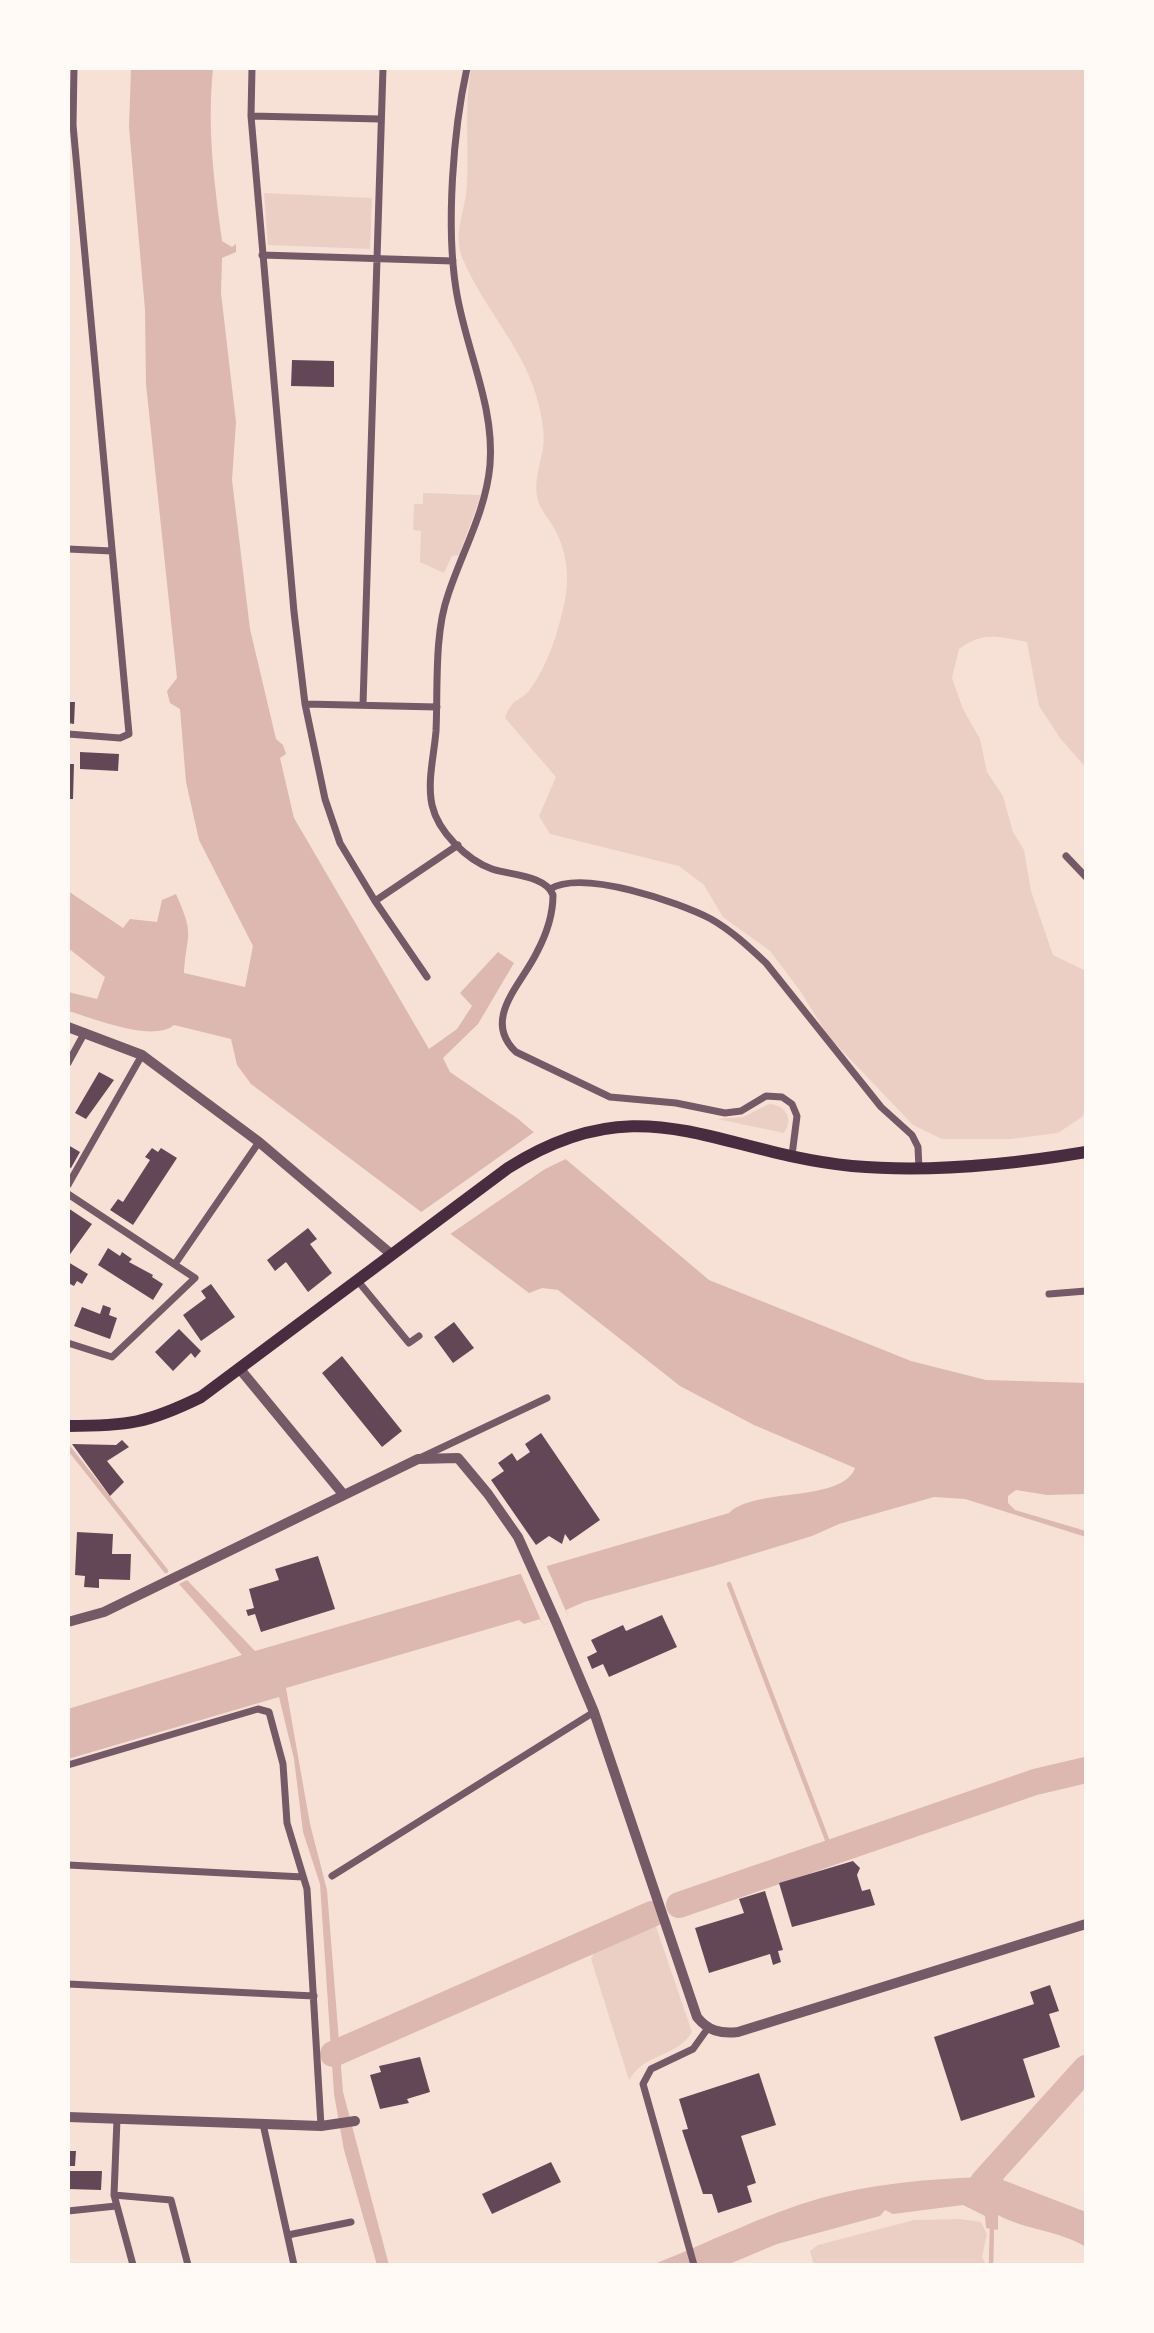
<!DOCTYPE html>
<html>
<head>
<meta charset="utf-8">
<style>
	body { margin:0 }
	#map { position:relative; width:1154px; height:2333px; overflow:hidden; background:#f7e1d7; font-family:"Fira Sans Condensed",sans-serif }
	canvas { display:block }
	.frame { position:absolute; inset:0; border:70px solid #fffaf5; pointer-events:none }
</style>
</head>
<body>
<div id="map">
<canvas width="1154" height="2333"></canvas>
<div class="frame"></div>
</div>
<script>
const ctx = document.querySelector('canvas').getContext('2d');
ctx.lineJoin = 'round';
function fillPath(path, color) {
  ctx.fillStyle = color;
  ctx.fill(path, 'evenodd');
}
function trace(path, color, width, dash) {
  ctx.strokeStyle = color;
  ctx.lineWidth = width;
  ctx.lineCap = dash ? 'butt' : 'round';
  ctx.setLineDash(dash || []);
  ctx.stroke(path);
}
const green = new Path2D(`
	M471 68H1083L1086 75V768L1060 738 1039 706 1027 642C998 637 984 631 959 649L952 678 963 709 980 739 987 772 1003 796 1013 832 1024 850 1031 891 1053 955 1086 971V1110L1082 1117 1058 1133 1011 1139H942L913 1125 828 1036 801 992 770 951 723 917 704 885 679 866 550 834 539 816 556 777 505 718C513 695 521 703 531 688 549 663 559 629 565 600 570 575 566 549 554 528 549 519 541 510 538 501 533 484 540 465 543 448 545 436 542 418 539 406 527 352 486 312 464 262 451 234 466 211 467 184 469 145 464 108 471 68Z
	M264 193 372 198 370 249 268 245Z
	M423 493 481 495 459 555 452 556 444 573 420 562 421 531 413 530 414 504H423Z
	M769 1104C786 1105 794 1119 784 1133L717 1119 743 1117Z
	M654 1921 692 2032C675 2059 647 2051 629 2080L591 1959 600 1941Z
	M960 2219 981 2222 987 2234 982 2257 986 2265H814L810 2251 818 2245 914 2220Z`);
const water = new Path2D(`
	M131 68H213C207 130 214 180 222 241L232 247 236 244V252L222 258 221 293 236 422 232 480 250 629 276 739 283 745 286 754 280 758 294 818 429 1049 457 1029 472 1006 460 993 498 952 514 963 478 1024 443 1058 450 1072 517 1118 709 1280 911 1361 986 1380 1086 1383V1494L1047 1495 1016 1490 1008 1496V1503L1015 1510 1086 1531V1537L965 1499 934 1497 839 1524 812 1536 714 1566 584 1602 566 1610 568 1616 543 1625 540 1619 524 1624 519 1620 286 1688 310 1824 327 1890 343 2092 389 2265H377L344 2150 334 2094 320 1884 303 1832 294 1759 279 1697 68 1759V1709L242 1655 179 1584 187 1580 255 1651 729 1513C755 1487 842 1503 855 1468L754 1425 680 1386 558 1290 542 1288 529 1293 251 1084 237 1065 231 1039 174 1025C153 1043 93 1018 68 1011V992L97 999 105 977 68 948V891L123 928 130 919 157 922 162 900 176 894C195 937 187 931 184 973L245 987 253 946 199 840 186 782 180 709 170 703 167 691 177 678 146 384 145 310 129 127Z
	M999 2153 1011 2159 1003 2180 1086 2212V2247C1058 2230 1025 2230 998 2215V2230L986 2228 985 2216 963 2205 893 2214 885 2210 880 2216 777 2244 727 2265H652C708 2243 762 2215 821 2198 871 2184 928 2179 979 2177Z`);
const pier = new Path2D(`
	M537 1130 570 1157 545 1169 446 1237 417 1215Z
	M546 1565 568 1616 543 1625 520 1572Z`);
const stream = new Path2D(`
	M68 1447 166 1571
	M729 1584 831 1850
	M991 2265 992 2225`);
const river = new Path2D(`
	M679 1905 1035 1782 1086 1770
	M333 2054 652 1914
	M983 2182 1086 2068`);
const building = new Path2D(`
	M292 360 334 361V387L291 386Z
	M68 702H75L74 724 68 723Z
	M80 752 119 754 118 771 80 769Z
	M68 764H74L73 799H68Z
	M99 1072 114 1080 86 1119 75 1113Z
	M68 1145 80 1152 71 1168 68 1167Z
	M152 1148 158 1152 161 1148 177 1158 133 1225 110 1210 118 1199 123 1202 150 1160 145 1157Z
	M68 1208 92 1224 68 1257Z
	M308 1228 317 1239 310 1244 332 1273 308 1292 286 1262 275 1271 267 1260Z
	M108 1248 120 1256 122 1252 132 1259 129 1262 153 1275 152 1277 163 1284 153 1300 98 1265Z
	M68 1262 88 1274 82 1284 77 1281 74 1286 68 1283Z
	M211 1284 235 1317 201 1341 183 1315 206 1298 201 1291Z
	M103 1305 111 1308 109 1315 117 1318 110 1339 74 1326 82 1307 100 1314Z
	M454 1322 474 1348 453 1363 434 1337Z
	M179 1329 201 1351 195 1358 191 1353 173 1371 155 1352Z
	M342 1356 402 1431 382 1447 322 1373Z
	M541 1433 600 1520 570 1541 565 1534 562 1544 549 1536 536 1545 491 1480 504 1471 498 1463 512 1453 517 1461 530 1452 525 1444Z
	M122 1440 129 1447 107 1461 124 1482 110 1496 72 1444 116 1445Z
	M77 1532 113 1534 112 1554H131L130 1580 99 1579V1588L84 1587 85 1576 75 1575Z
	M318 1556 335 1609 261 1632 255 1614 248 1616 246 1610 254 1608 249 1589 279 1580 275 1569Z
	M662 1615 677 1647 609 1677 603 1664 592 1669 587 1657 597 1652 591 1640 623 1625 626 1631Z
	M853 1861 860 1868 857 1875 862 1891 870 1889 875 1905 792 1927 779 1883Z
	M765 1891 783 1950 778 1951 781 1962 773 1965 770 1954 709 1973 695 1928 744 1913 739 1899Z
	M1050 1985 1059 2011 1049 2014 1060 2047 1023 2059 1035 2097 961 2121 934 2037 1034 2004 1030 1992Z
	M420 2057 430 2092 407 2099 409 2103 380 2109 370 2075 381 2072 379 2066Z
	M759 2073 776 2125 741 2136 756 2183 747 2186 752 2202 718 2213 712 2194H703L682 2130 688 2129 679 2099Z
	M68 2151H76L75 2166H68Z
	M551 2162 561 2182 492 2214 482 2194Z
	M68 2171H102L101 2190 68 2189Z`);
const minor = new Path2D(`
	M252 68 251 116 294 612 305 704 325 799 340 843 375 901 458 845
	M467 68C453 131 446 226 456 289 465 348 495 405 490 465 486 511 462 552 448 595 434 634 438 690 436 731 434 756 427 781 432 805 438 832 467 860 492 869 509 875 546 875 553 895 553 914 546 935 537 952 522 984 481 1019 516 1052L610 1097 676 1103 725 1113 741 1111 766 1096 782 1097 792 1104 797 1116 792 1155
	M251 116 380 119
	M262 255 453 261
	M68 549 112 551
	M305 704 437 707
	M363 704 383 68
	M68 734 120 738 129 734 73 125 74 68
	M1066 856 1086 877
	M550 889C583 869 678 902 711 919 732 931 749 947 766 963L881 1107 912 1135 918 1147 919 1169
	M375 901 427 977
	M68 1063 85 1032
	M68 1185 142 1055
	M68 1194 195 1278 112 1357 68 1343
	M175 1264 259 1142
	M357 1280 409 1343 419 1336
	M1049 1294 1086 1291
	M422 1457 547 1398
	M68 1765 258 1709 269 1712 283 1764 287 1823 307 1889 321 2126
	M68 1865 303 1877
	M332 1876 594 1712
	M68 1984 314 1996
	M117 2119 114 2195 133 2265
	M263 2124 294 2265
	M114 2195 171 2200 188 2265
	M68 2211 116 2206
	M288 2235 351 2222
	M694 2265 643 2084 651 2069 693 2049 708 2028`);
const tertiary = new Path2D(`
	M68 1027 142 1055 154 1064 259 1142 391 1254
	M239 1368 343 1494
	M68 1622 104 1612 418 1459 458 1458 488 1494 518 1537 556 1622 594 1712 697 2017C708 2031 721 2034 738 2032L1086 1924
	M68 2117 321 2126 355 2121`);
const secondary = new Path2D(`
	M68 1426C128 1426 148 1423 201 1397L508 1168C643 1082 716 1153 852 1166 930 1173 1009 1165 1086 1152`);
fillPath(green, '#ebcfc5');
fillPath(water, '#dcb8b0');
fillPath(pier, '#f7e1d7');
trace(stream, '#dcb8b0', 4.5);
trace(river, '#dcb8b0', 26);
fillPath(building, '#644757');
trace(minor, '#755966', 7);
trace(tertiary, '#755966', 10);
trace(secondary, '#4a2c40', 12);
</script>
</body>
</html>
